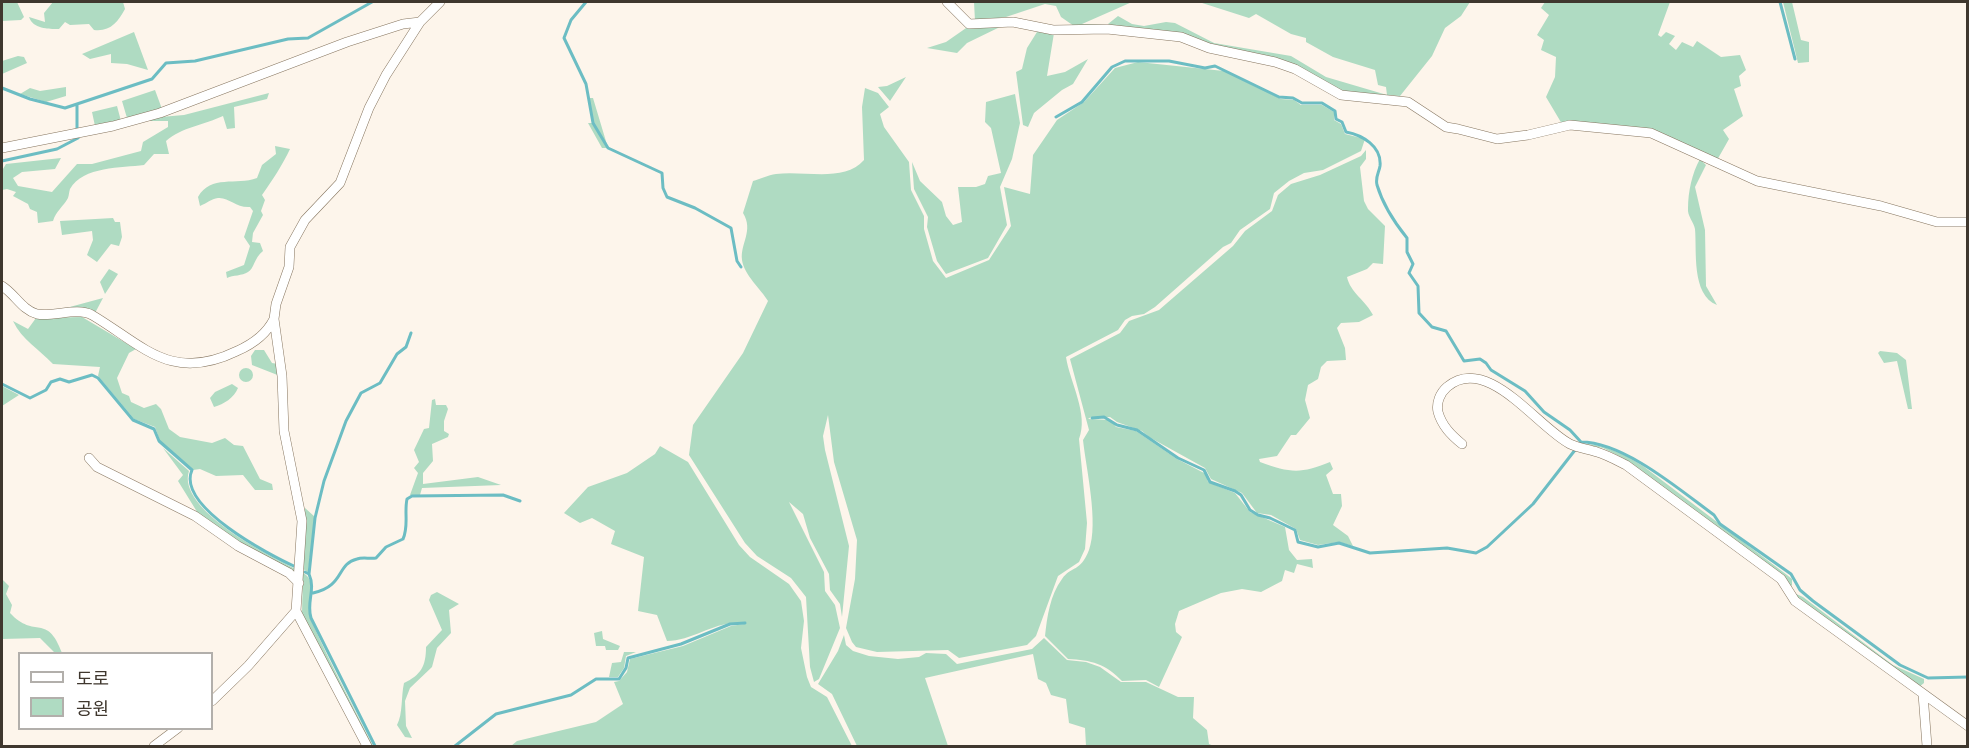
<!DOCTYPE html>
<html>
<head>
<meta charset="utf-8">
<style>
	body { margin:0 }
	#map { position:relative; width:1969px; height:748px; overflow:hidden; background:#fdf5eb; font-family:"DM Sans","Noto Sans KR",sans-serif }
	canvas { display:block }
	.frame { position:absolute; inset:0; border:3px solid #3f372e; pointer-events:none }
	.legend { position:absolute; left:18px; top:652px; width:195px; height:78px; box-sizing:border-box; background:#fff; border:2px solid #b2afab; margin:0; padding:8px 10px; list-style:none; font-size:18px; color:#3f372e }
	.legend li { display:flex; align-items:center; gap:12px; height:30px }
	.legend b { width:30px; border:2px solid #b2afab }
</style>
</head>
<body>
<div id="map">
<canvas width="1969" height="748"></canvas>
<div class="frame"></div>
<ul class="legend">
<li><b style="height:8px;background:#fff"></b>도로</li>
<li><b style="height:16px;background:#afdbc2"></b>공원</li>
</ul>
</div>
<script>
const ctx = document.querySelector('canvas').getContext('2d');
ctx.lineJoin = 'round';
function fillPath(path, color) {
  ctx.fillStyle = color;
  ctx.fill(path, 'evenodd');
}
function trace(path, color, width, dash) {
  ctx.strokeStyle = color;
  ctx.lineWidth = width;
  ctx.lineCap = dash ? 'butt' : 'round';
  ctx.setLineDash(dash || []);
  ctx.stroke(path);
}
const green = new Path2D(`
	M2 2H17L24 17 21 20 2 21Z
	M53 2H123L125 9C118 22 110 32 94 30L89 24 70 25 65 22 59 29C48 29 33 29 29 17L45 22 44 13Z
	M974 2H1132L1082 24H1108L1118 16 1132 24 1144 26 1166 22 1175 23 1214 43 1291 56 1326 77 1387 95 1386 87 1378 85 1375 70 1333 57 1306 42V38L1291 34 1256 14 1249 18 1199 2H1470L1461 16 1445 28 1432 56 1400 96 1344 92 1311 74 1206 44 1074 26 1061 17 1056 6 1045 4 1006 17 975 21Z
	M1545 2H1670L1658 35 1661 37 1666 32 1675 36 1669 44 1676 50 1682 42 1693 47 1697 41 1721 57 1740 55 1746 70 1739 76 1741 86 1734 89 1743 116 1723 130 1729 139 1716 162 1658 132 1562 124 1546 97 1555 77 1556 57 1541 50 1544 40 1537 35 1549 15 1541 8Z
	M1783 2H1792L1801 40 1809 42V62L1798 63Z
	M1004 25 967 43 957 53 927 48 946 42 969 26Z
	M134 32 148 70 127 64 111 63V54L90 59 82 54Z
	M1037 32 1054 33 1047 76 1065 72 1088 59 1073 84 1062 90 1034 113 1028 127 1023 125 1016 72 1022 69 1027 48Z
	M18 56 24 57 27 63 2 74V61Z
	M1138 62 1224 71 1281 99 1294 100 1301 105H1322L1334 112V120L1341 124 1345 134 1365 139 1361 151 1323 170 1304 173 1289 181 1274 193 1270 209 1240 230 1231 243 1223 247 1155 307 1144 314 1132 316 1125 320 1118 330 1066 357C1070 383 1089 414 1079 439L1087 523 1085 549 1079 562 1058 576 1036 636 1027 645 959 658 948 650 877 652 856 647 852 642 846 628 855 579 857 540 834 462 828 415 823 436 825 450 849 546 842 617 840 604 830 590 829 574 810 538 803 514 789 502 824 572 825 591 835 605 840 628 819 679 814 682 810 667 806 597 791 578 757 556 745 543 689 455 693 425 743 353 768 301C761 289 744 275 742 260 740 243 754 231 743 213L753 181C760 179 768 175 776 174 804 170 844 183 864 160L862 107 865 88 878 93 889 107 880 114 884 127 909 162 911 190 924 216V229L933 261 946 278 989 260 1011 226 1004 187 1030 194 1033 155 1057 120 1084 102 1115 68Z
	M906 77 890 101 878 87 887 86Z
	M66 87V96L46 102 20 94 30 88 40 91Z
	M155 90 162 109 127 118 122 101Z
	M269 93 267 99 234 107 235 128 227 129 223 116C204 125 182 127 166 141L169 154H154L144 165C122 168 83 166 70 189 69 192 69 195 68 198 63 207 56 211 53 221L38 223 37 212 30 209 28 204 13 196 16 192 7 189 2 190 3 169 6 164 61 158 55 169 22 172 13 178 18 186 52 192 77 164H92L141 151 143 142 168 127V121H150L149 118 184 115Z
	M1015 94 1020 123 1012 159 1000 187 1007 225 988 258 946 274 937 261 927 227 928 217 914 189 912 162 920 181 942 202 946 216 953 225 962 222 958 187H976L985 184 988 176 1001 173 991 128 985 122 986 102Z
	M588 98H593L608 148H602L588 123H593Z
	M117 106 121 121 95 126 92 112Z
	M275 146 290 149C282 166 273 179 262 195L265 200 261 211 263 215 253 233 252 242 260 243 263 251C254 258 254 269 248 272 242 276 233 275 227 278L226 272 244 265 250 246 244 237 253 211 250 207C236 208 229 197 218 198 211 199 207 203 200 206L198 197C211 174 236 186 257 178L262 165 276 154Z
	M1366 150V159L1360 167 1364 201 1368 209 1385 226 1383 264 1373 263 1367 269 1347 277C1350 292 1366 301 1373 315L1359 322 1341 323 1337 328 1345 348 1346 360 1327 361 1321 367 1318 379 1308 385 1305 400 1310 418 1296 435H1291L1277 456 1259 459 1260 462C1290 473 1301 474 1330 462L1333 469 1326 475 1333 494H1341L1342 506 1333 525 1348 536 1353 546 1339 542 1318 545 1300 540 1296 529 1271 515 1257 513 1242 493 1211 479 1205 468 1149 437 1142 431 1117 422 1110 417H1091L1088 419 1111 420 1116 427 1136 431 1177 459 1206 474 1208 482 1235 493 1250 512 1285 527 1289 550 1297 560 1312 559 1313 568 1297 564 1294 573 1285 570 1282 581 1261 592 1242 589 1221 593 1179 611 1175 624 1176 632 1182 637 1159 687 1146 680 1122 681C1106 664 1091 660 1068 659L1045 636C1047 617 1050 595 1062 579 1072 565 1080 573 1089 550 1099 523 1086 468 1083 440L1089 430 1070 359 1120 333 1129 321 1159 310 1233 246 1245 231 1272 211 1278 195 1291 184 1320 175 1361 156Z
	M1700 159 1706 165 1695 187 1705 230 1706 286 1717 305C1691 295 1697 250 1695 229 1694 222 1687 216 1688 208 1688 192 1692 173 1700 159Z
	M113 218 115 222H120L122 237 119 246 111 244 97 262 87 255 93 240 92 231 62 235 60 221Z
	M109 269 118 274 105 294 100 282Z
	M103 298 94 315 64 311 66 308Z
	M82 317 136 349 129 353 117 378 122 393 129 396 131 402 144 408 156 404 161 409 169 429 180 437 212 443 225 438 234 445 243 446 260 479 272 484 273 490H255L243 475 216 476 200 469 193 470 160 441 155 427 134 419 98 376 100 367 53 364C39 349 22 340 13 321L28 329 36 318Z
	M255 350H264L272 363 278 364 280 376 252 365 251 356Z
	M1880 351 1897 353 1906 360 1912 409H1908L1897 361 1884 363 1878 353Z
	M239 375a7 7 0 1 1 14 0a7 7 0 1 1-14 0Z
	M232 384 238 388C234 398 224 404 214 407L210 398 215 392Z
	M2 386 19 395 2 406Z
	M435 399 436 405H446L448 409 444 421V431L449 434 448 437 432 444 433 461 423 473V484L478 477 501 485 422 488 420 495H410L418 473 414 468 419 462 414 450 424 429 429 428 432 400Z
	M1584 444C1604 444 1626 455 1643 466L1787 575 1792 579V586L1625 459 1603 448Z
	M660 446 688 462 739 545 750 557 789 584 801 601 804 621 801 648 807 677 811 687 827 697 852 746H511L517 741 596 722 623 704 614 682 619 681 627 672 630 659 683 646 731 626 744 624C719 618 694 641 667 641L657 615 638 611 644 557 611 544 615 531 592 518 580 523 564 513 588 487 627 473 655 454Z
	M163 448 189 471C176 509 269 556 298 570L297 573 247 547 199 515 178 481 183 475Z
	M305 508 315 517 308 572 303 569Z
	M303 573C320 582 304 605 311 620 330 663 352 704 373 746H371L302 613Z
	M2 579 9 586 6 594 12 605 10 613C35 640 47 612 62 653H55L40 638 2 639Z
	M437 592 459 604 449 610 451 633 437 648 432 667 410 688 405 701 406 726 412 738 405 737 397 725C403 714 401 696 404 683 421 675 426 666 426 647L442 630 429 600 431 595Z
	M1792 592 1803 597 1893 665 1924 679V683L1919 687 1797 600Z
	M602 631 603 639 620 646 618 650H606L605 646H596L594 633Z
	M844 635 846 645 853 651 869 656 898 659 919 657 926 653 946 654 957 664 1032 649 1044 638 1067 660 1086 662 1100 667 1121 682H1146L1178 697H1194L1193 718 1207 730 1209 744 1214 746H1086L1085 728 1069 723 1066 699 1051 695 1046 683 1038 679 1033 654 925 678 948 746H857L832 694 818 684 838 651Z
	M624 652H636L626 656 624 668 618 677H609L612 663 621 662Z`);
const stream = new Path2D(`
	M586 2 571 20 564 38 586 84 593 123 608 148 662 173 663 188 667 197 695 208 731 228 737 261 741 267
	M1780 2 1795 59
	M2 88 30 99 65 108 152 79 166 63 195 61 288 39 308 38 372 2
	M77 104V131
	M1056 117 1082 102 1112 67 1125 61H1169L1205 68 1215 66 1279 97 1293 98 1302 103H1322L1335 111 1336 119 1342 122 1346 132C1362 135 1382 146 1380 166 1379 173 1375 177 1377 185 1383 205 1394 222 1407 238V252L1413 264 1409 273 1418 286 1419 313 1432 327 1446 331 1464 361 1480 359 1486 363 1491 370 1525 391 1544 412 1570 430 1581 442C1624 442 1680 490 1714 515L1720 524 1791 574 1800 590 1813 601 1900 665 1928 678 1968 677
	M2 161 57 149 78 138
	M2 384 30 398 46 390 51 382 60 379 69 382 92 375 98 378 133 420 154 429 159 441 192 470C176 506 269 555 296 567
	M1092 418 1104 417 1117 425 1137 430 1178 458 1204 470 1210 482 1235 491 1241 495 1250 510 1258 515 1270 518 1295 530 1298 542 1318 547 1339 543 1370 553 1447 548 1476 553 1487 547 1533 504 1575 450
	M305 572 309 574C316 590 306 602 311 618L375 746
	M309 574 315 518 324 481 346 421 361 393 380 383 397 354 406 347 411 333
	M313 593C345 586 336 564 357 559 362 557 370 559 376 558L386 547 403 539C409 526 404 513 407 499L412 496 503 495 520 501
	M455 746 496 714 571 695 596 679H619L626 668 628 658 681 644 730 624 745 623`);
const street = new Path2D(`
	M947 2 969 24 1013 22 1053 30 1107 29 1181 37 1209 48 1275 62 1295 69 1341 95 1408 102 1446 127 1458 129 1497 139 1528 135 1570 125 1651 133 1757 181 1881 206 1937 222H1968
	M2 148 113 126 160 113 347 42 403 24 420 22
	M2 286C15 294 22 310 37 314 54 317 77 307 92 315 144 346 171 383 237 351 253 344 266 335 274 319
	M1462 444C1451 435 1442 426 1438 412 1436 403 1440 393 1447 387 1487 353 1537 427 1570 444 1578 448 1588 449 1597 452 1607 455 1616 460 1626 465L1781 579 1795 601 1968 726
	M89 458 97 467 195 516 238 546 289 573 299 583
	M296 611 367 746
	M1923 694 1927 746
	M212 701 248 666 296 611 302 521 284 431 282 376 274 319 276 304 289 267 290 247 305 220 340 183 369 108 386 75 420 22 440 2
	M154 746 178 728`);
fillPath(green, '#afdbc2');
trace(stream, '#6cbdc3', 3);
trace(street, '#86755f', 10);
trace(street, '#fff', 9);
</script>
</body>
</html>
